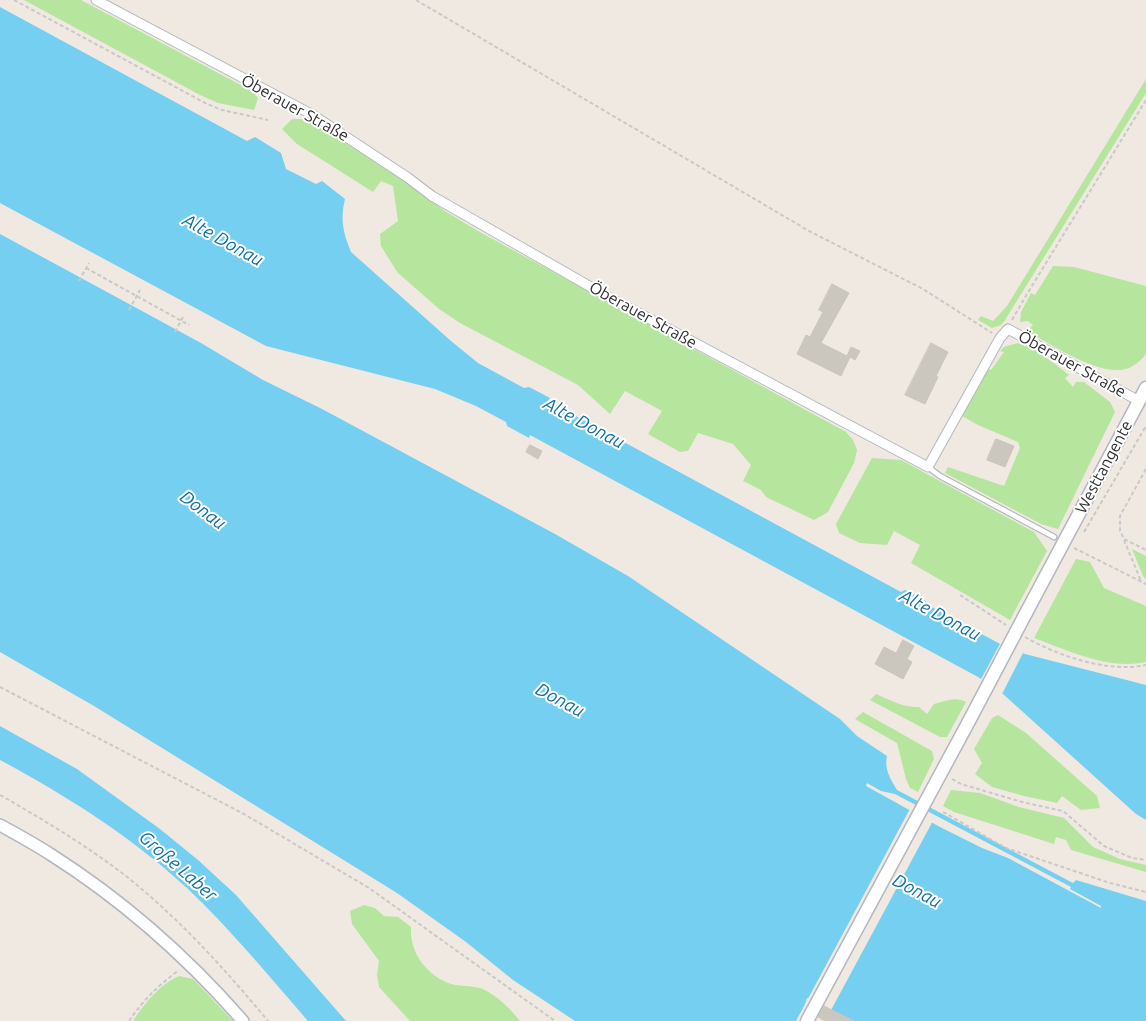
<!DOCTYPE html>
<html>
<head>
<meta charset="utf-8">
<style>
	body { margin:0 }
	canvas { display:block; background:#efe9e1 }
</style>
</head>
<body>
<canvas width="1146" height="1021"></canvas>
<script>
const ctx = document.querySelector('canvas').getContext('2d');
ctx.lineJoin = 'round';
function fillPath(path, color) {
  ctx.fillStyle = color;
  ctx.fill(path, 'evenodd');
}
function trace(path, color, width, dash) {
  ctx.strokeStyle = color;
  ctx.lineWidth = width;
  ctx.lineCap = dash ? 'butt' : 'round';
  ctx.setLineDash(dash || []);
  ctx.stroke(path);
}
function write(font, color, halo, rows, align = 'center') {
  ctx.font = font + ' Ubuntu,sans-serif';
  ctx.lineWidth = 4;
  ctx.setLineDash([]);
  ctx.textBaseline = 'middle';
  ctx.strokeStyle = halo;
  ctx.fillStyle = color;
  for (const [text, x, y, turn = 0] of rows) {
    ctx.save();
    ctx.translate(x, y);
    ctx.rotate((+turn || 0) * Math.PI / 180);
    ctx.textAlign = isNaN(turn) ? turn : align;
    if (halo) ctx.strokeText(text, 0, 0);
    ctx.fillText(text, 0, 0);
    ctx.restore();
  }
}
const green = new Path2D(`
	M24 0H81L252 91 258 98 254 110 218 103 200 95Z
	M1146 79V93L1005 320 1001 325 992 328 978 320 981 316 993 321 1007 306Z
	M292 119H302L330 133 409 184 445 211 478 231 846 432 853 440 857 450 854 463 828 512 814 520 766 497 761 490 743 481 751 465 733 444 698 433 688 451 680 452 648 434 662 411 625 391 610 414 578 385 460 323 439 309 397 272 381 246 380 234 398 221 393 186 381 181 373 192 297 144 282 129Z
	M1053 266 1074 267 1146 286V354C1142 359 1137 364 1131 367 1105 381 1051 344 1027 331L1033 325 1028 321 1020 322 1021 312 1031 293 1035 295Z
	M1018 343C1037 349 1054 363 1069 375L1065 378 1073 387 1076 382H1084L1110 402 1115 412 1058 529 1041 524 945 473 948 467 1004 486 1020 448 1018 442 978 425 962 416 987 369 991 370 1004 352 1000 351 1004 347Z
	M872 458 901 460 1034 532 1047 551 1010 620 911 563 920 545 894 531 887 545 860 543 839 533 836 524Z
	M1132 549 1146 556V579L1143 576Z
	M1076 559 1090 562 1104 588 1146 606V662C1107 670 1070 651 1034 638Z
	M876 694C890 700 904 708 919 707L927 714 934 704C945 701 955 696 966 702L947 737H940L870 700Z
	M863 712 932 751 934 759 918 792 910 788 906 779 897 743 855 719Z
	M998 715 1026 733 1097 796 1100 808 1081 810 1062 796 1057 803 1024 796 992 787 975 774 982 763 974 749 992 718Z
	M951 790 980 793 1019 807 1064 818 1093 847 1120 859 1146 865V872L1071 850 1066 840 1056 837 1054 844 954 812 943 806Z
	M364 905 375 908 384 916 398 917 411 927C409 952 427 976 451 984 462 987 476 985 485 990 500 998 510 1009 520 1021H410L379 987 377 975 379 961 352 924 350 911Z
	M179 976 193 979 233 1021H133C144 1004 160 984 179 976Z`);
const water = new Path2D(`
	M0 7 247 141 255 137 281 153 286 169 316 184 322 181 345 199C340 219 343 233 351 252L451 341 478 363 524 388 529 387 550 398 548 401 901 592 905 590 926 601V604L1002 645 1025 654 1146 685V820L1136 814 1003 694 978 677 530 435 529 438 507 426 506 422 476 406 435 389 266 346 0 203Z
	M0 234 201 343 263 380 322 409 555 534 628 576 840 719 857 736 887 756C884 768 890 779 897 790L1073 883 1076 880 1146 901V1021H852L807 998 804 1008 825 1021H575L513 980 466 942 397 893 94 706 0 652ZM867 783 881 791 895 794 1071 887 1070 889 1101 906V908L1008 858 982 848 940 827 866 786Z
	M0 726 77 769 160 829 198 860 236 895 346 1021H308C269 976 231 930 188 889 132 837 67 796 0 760Z`);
const pier = new Path2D(`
	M1001 642 1024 651 1001 696 980 681Z
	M911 807 934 819 830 1012 807 1002V1008L826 1019V1021H796Z`);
const building = new Path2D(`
	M832 284 849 293 821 343 847 356 851 347 860 351 855 360 850 357 841 376 797 354 806 335 810 337 823 312 819 310Z
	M931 343 948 352 936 376 938 377 925 404 905 395Z
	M996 439 1014 446 1005 467 987 460Z
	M530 445 542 451 538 459 526 452Z
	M903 640 914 646 907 659 912 662 903 679 875 664 884 647 896 653Z
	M824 1006 854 1021H825L818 1017Z`);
const path = new Path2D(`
	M14 0 207 104 222 110 268 120
	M416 0 809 231 923 289 992 333
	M86 268 189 325
	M79 281 89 263
	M129 310 140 290
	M1012 320 1027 294 1146 100
	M175 332 184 315
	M1146 469 1120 516V531L1124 539 1146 550
	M1084 532 1146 426
	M1124 540 1141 581
	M1074 548 1146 584
	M960 595 1006 625
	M1025 637C1058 656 1108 673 1146 665
	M0 687 244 814 369 888 555 1021
	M952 779 961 784 1022 802 1063 811 1104 846 1132 858 1146 860
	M0 795C42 819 84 844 122 873 176 915 224 968 268 1021
	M943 812 1006 848 1110 883 1146 892
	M129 1021C145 998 157 987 179 970`);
const service = new Path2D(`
	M928 467 940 476 1054 537`);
const minor = new Path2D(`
	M96 0 313 115 407 177 432 196 603 294 928 467 1000 338 1008 329 1139 401`);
const tertiary = new Path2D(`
	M0 825C16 834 33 843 50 854 121 899 187 957 243 1021`);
const secondary = new Path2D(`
	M1026 613 1146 388
	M807 1021 968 723`);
const secondaryBridge = new Path2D(`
	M968 723 1026 613`);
const streetNames = [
	["Öberauer Straße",295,108,29],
	["Öberauer Straße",643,315,29],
	["Öberauer Straße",1072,364,29],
	["Westtangente",1104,467,-62]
];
const waterNames = [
	["Alte Donau",223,240,29],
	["Alte Donau",584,423,28],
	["Donau",203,510,37],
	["Alte Donau",940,615,28],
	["Donau",560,700,28],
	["Große Laber",178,866,41],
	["Donau",917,891,28]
];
fillPath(green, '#b6e59e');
fillPath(water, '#75cff0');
fillPath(pier, '#efe9e1');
fillPath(building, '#cbc7bf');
trace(building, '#cbc5ba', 1);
trace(service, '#b4b7c1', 7);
trace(minor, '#b4b7c1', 11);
trace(tertiary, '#b4b7c1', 14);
trace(secondary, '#b4b7c1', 15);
trace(path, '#c9c9c9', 2, [4, 2.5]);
trace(service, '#fff', 4.5);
trace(minor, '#fff', 9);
trace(tertiary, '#fff', 11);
trace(secondary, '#fff', 12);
trace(secondaryBridge, '#b4b7c1', 15, []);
trace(secondaryBridge, '#fff', 12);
write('16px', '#2e2e2e', '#fff', streetNames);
write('italic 18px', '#0d6fa3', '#fff', waterNames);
</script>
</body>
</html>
